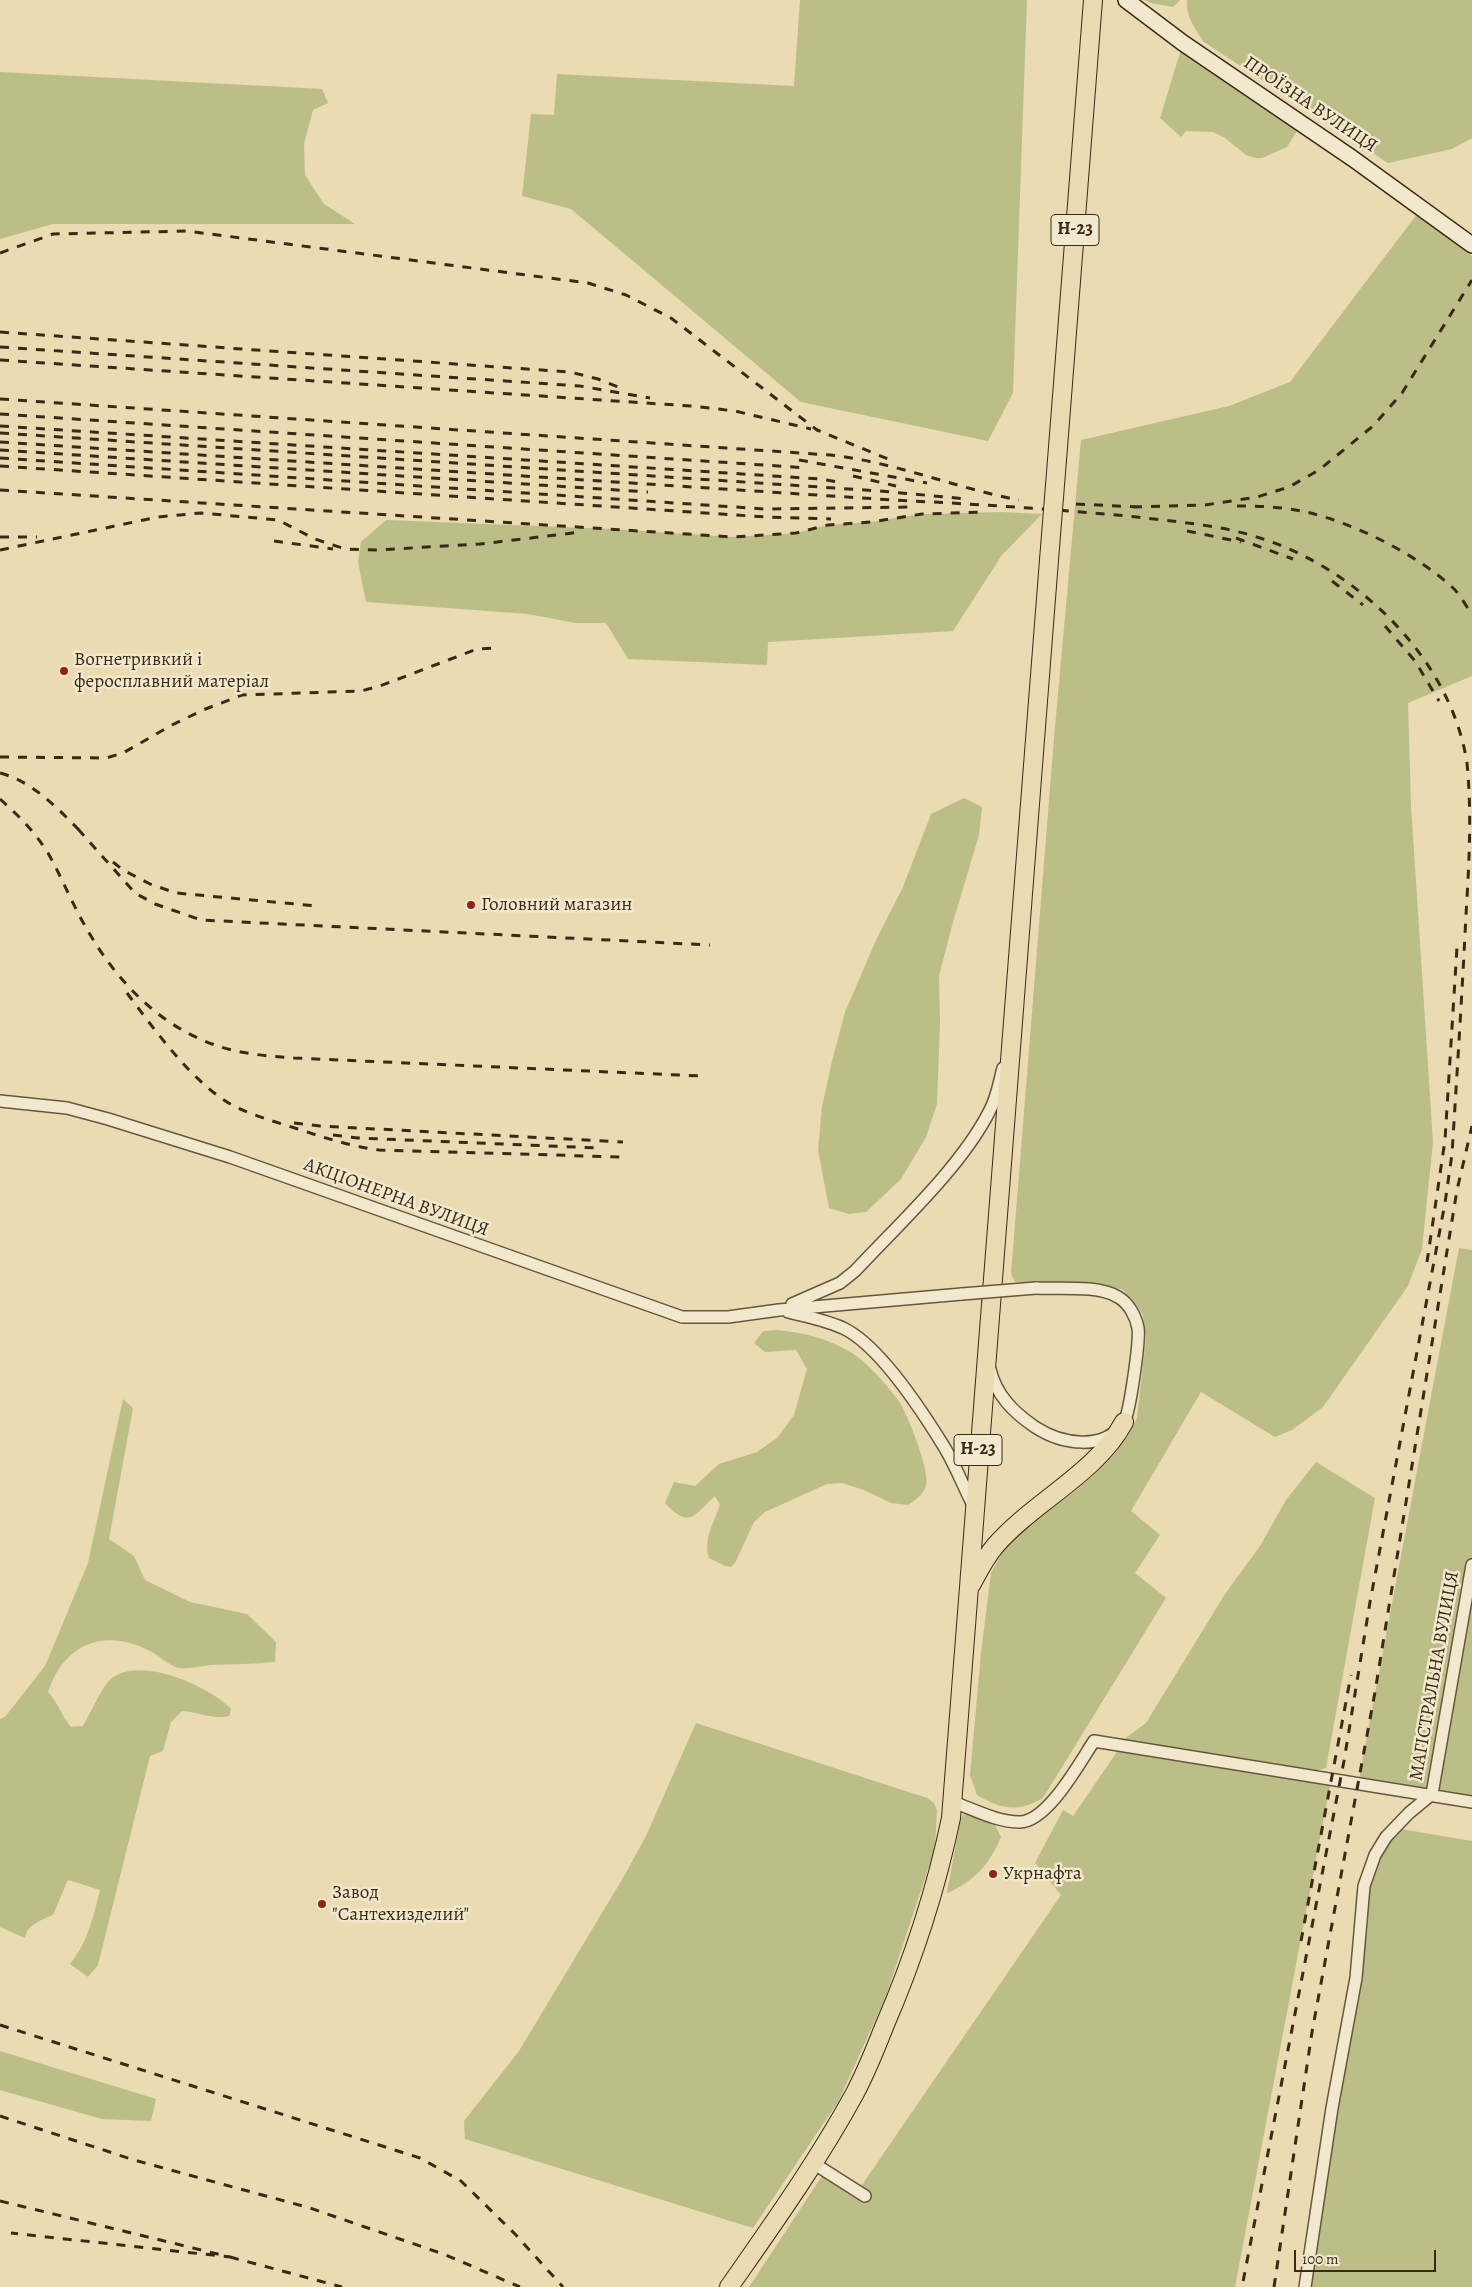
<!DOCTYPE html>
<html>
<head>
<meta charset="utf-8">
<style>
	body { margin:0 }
	#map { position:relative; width:1472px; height:2287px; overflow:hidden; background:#eadbb2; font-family:Alegreya,serif }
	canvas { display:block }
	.scale { position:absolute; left:1294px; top:2250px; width:142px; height:22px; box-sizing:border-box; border:2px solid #3b2917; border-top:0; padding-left:6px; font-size:15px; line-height:18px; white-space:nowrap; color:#3b2917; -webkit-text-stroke:4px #f1e8cd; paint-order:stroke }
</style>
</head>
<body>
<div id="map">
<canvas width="1472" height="2287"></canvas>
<div class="scale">100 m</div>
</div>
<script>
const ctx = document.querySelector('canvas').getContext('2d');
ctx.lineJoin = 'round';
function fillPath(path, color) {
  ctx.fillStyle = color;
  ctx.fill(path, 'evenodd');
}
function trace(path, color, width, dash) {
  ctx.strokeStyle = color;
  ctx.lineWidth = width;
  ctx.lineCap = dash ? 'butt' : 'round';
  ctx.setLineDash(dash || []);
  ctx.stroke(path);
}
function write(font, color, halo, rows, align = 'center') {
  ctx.font = font + ' Alegreya,serif';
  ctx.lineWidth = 5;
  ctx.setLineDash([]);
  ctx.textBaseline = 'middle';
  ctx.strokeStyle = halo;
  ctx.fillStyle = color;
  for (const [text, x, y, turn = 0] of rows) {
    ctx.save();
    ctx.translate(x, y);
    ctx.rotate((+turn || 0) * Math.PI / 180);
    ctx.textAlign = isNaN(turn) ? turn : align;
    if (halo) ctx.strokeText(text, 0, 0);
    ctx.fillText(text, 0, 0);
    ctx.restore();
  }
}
const green = new Path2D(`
	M800 0H1027L1013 393 988 441 801 402 571 209 522 196 531 114 554 115 557 74 794 86Z
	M1144 0H1180L1173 7 1151 3Z
	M1187 0H1472V138L1452 149 1388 163 1204 42C1196 30 1185 15 1187 0Z
	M1183 43 1302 123 1287 147 1262 158H1256L1246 155 1225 138 1213 132 1186 131 1181 137 1160 118Z
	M0 72 322 89 328 103 313 110 304 144 305 175 324 204 355 224H53L0 239Z
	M1417 214 1472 256V676L1408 703 1411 805 1433 1142 1422 1249 1408 1286 1323 1407 1292 1430 1275 1437 1201 1392 1131 1511 1160 1535 1135 1573 1166 1598 1043 1798C1018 1813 1001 1809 977 1795L970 1775 981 1653 991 1573 1004 1549 1031 1522 1111 1458 1128 1436 1137 1418 1146 1338 1143 1315 1134 1301 1123 1290 1100 1283 1015 1282 1011 1274 1054 738 1081 440 1229 406 1290 382Z
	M1002 512 1042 514 1002 555 953 631 768 642 767 665 628 659 606 623H575L528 614 366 602 358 562 361 542 386 520 611 529 733 537 796 533 828 525 871 522 922 514Z
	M964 798 982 807 979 835 953 922 939 976 940 1023 937 1104 926 1137 901 1179 866 1212 849 1214 829 1208 818 1150 822 1107 832 1061 845 1012 877 938 903 887 931 814Z
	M1459 1248 1472 1250V1802L1358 1784Z
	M776 1330C803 1332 829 1339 852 1353 869 1364 886 1384 898 1400 907 1412 931 1473 926 1486 923 1495 915 1500 908 1505L891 1503 864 1490 842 1483 827 1484 765 1512 754 1522 735 1563 731 1567 725 1566 709 1558C703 1538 714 1523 720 1505L715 1496C694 1515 690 1530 665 1503L674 1482 695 1486 719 1464 757 1452 777 1438 794 1415 807 1369 796 1350 765 1352 754 1343 763 1331Z
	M123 1399 133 1408 109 1539 134 1556 145 1580 190 1602 247 1614 276 1642 275 1662C253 1664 232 1664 210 1665 201 1666 189 1669 180 1668 170 1667 159 1655 150 1651 104 1627 64 1644 48 1692 59 1704 61 1715 71 1727L83 1726C89 1716 102 1687 110 1680 138 1654 209 1686 231 1709L229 1716C215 1720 197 1712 182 1711L171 1722 163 1751 150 1756 98 1965 88 1977 70 1964C87 1944 94 1915 100 1890L68 1880 53 1915C42 1920 27 1924 25 1938L0 1927V1719L5 1717 45 1666 88 1563Z
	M1316 1462 1375 1498 1326 1768 1306 1773 1123 1740 1146 1723 1225 1594 1260 1546 1286 1500Z
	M696 1723 927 1798 934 1803 937 1810 935 1848 885 1999 838 2102 753 2228 465 2139 464 2121 519 2051 623 1878 646 1836Z
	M1121 1746 1331 1780 1235 2287H749L822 2176 855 2195 1061 1895 1035 1863 1063 1810 1073 1816Z
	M965 1812 993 1821 1001 1837C989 1865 975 1880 948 1893L947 1892 961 1818Z
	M1401 1829 1472 1841V2287H1309L1366 1878 1389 1835Z
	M0 2051 156 2099 151 2121 102 2119 0 2090Z`);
const street = new Path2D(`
	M0 1101 67 1108 108 1119 230 1157 682 1317H728L779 1310 962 1294
	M792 1304 840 1283 855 1271C898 1225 961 1167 989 1112 997 1098 999 1083 1003 1068
	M788 1312C806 1316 825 1320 843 1328 879 1345 922 1411 943 1445 955 1464 963 1486 974 1507
	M990 1369C996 1395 1013 1412 1035 1427 1061 1444 1104 1452 1124 1422 1130 1412 1140 1340 1138 1328 1136 1317 1129 1303 1118 1297 1099 1285 1059 1289 1036 1288
	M1432 1794 1472 1565
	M953 1802C973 1809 997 1822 1019 1822 1047 1823 1080 1762 1094 1741L1472 1802
	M813 2163 865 2196
	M1305 2287 1332 2108 1356 1978 1364 1886 1375 1855 1386 1837 1409 1813 1432 1794`);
const secondary = new Path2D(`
	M1126 0 1183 43 1352 158 1472 245`);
const primary = new Path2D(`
	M1057 460 1093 0
	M971 1585C978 1572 985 1558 995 1546 1033 1502 1097 1473 1124 1422
	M729 2287C773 2224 818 2161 855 2093 866 2072 875 2050 884 2027 913 1960 936 1890 951 1818L1049 560`);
const rail = new Path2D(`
	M0 253 53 234 187 231 588 283 626 295 671 318 817 430 893 461
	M0 332 570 372 598 379 621 388
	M0 347 580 386 650 398
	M0 360 691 406 735 411 811 429
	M0 399 830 455C895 462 955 488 1019 500
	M0 414 808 468
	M0 426 820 479 838 482
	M0 433 880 491 967 499
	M0 442 893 500C974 504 1055 509 1137 517 1177 522 1221 525 1260 538 1358 569 1451 659 1467 763 1472 814 1469 865 1466 915 1462 995 1457 1074 1452 1154L1445 1203 1370 1602 1344 1761 1242 2287
	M0 450 648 492
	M0 458 765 509 908 507
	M799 460 927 483
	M0 466 766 517 831 519
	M853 476 896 486
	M0 490 733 537 796 533 828 525 871 522 922 514 986 512
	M1076 504 1139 507
	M1237 506C1260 506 1284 507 1306 512 1354 523 1416 554 1452 587 1460 594 1466 606 1472 615
	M1133 507 1205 505 1257 497 1289 487 1319 470 1373 426 1402 393 1472 280
	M1187 531 1241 542
	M0 537H37
	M1236 538 1293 559
	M274 541 333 549
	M0 550 158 517 201 513 278 520 315 539 345 549 376 550 480 544 581 532
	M1332 581 1363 605
	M1385 626 1415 661 1439 701
	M0 757 106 758 123 753 172 725 203 710 242 695 361 691 380 686 477 649 497 648
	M0 773C34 782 58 809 82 833
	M0 799C18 815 35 832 48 853 61 876 71 901 84 924 113 977 157 1025 215 1045 240 1054 267 1056 294 1058L701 1076
	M78 829 135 893 155 904 201 920 710 945
	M113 862 123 870 150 884 176 893 317 906
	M127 993C154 1029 194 1085 234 1106 254 1116 276 1122 298 1129 325 1138 350 1146 379 1150L622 1157
	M294 1123 320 1126 623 1142
	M333 1135 358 1138 597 1148
	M1427 1262 1445 1140 1457 947
	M1301 1941 1351 1675
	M0 2025 420 2158 461 2181 515 2234 563 2287
	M0 2116 134 2160 310 2208 446 2255 520 2287
	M0 2201 230 2257 11 2233
	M230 2257 342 2287
	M1274 2287 1312 2032 1375 1692 1457 1190 1472 1126`);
const streetBridge = new Path2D(`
	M962 1294 1036 1288`);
const primaryBridge = new Path2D(`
	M1049 560 1057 460`);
const markers = [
	[64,671,5,"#8f2418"],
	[471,905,5,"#8f2418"],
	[993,1874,5,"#8f2418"],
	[322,1904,5,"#8f2418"]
];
const shields = [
	[1075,230,48],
	[978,1450,48]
];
const shieldNames = [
	["Н-23",1075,230],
	["Н-23",978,1450]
];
const streetNames = [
	["ПРОЇЗНА ВУЛИЦЯ",1310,105,34],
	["АКЦІОНЕРНА ВУЛИЦЯ",396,1198,20],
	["МАГІСТРАЛЬНА ВУЛИЦЯ",1435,1676,-80]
];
const poiNames = [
	["Вогнетривкий і",74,660],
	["феросплавний матеріал",74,682],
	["Головний магазин",481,905],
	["Укрнафта",1003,1874],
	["Завод",332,1893],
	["\"Сантехизделий\"",332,1915]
];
fillPath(green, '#bcbe88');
trace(street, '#67563e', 14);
trace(secondary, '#3b2917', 18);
trace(primary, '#3b2917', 20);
trace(street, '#f1e8cd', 11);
trace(secondary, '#f1e8cd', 15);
trace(primary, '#eadbb2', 18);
trace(rail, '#3b2917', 3, [9, 9]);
trace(streetBridge, '#67563e', 14, []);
trace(primaryBridge, '#3b2917', 20, []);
trace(streetBridge, '#f1e8cd', 11);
trace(primaryBridge, '#eadbb2', 18);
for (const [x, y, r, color] of markers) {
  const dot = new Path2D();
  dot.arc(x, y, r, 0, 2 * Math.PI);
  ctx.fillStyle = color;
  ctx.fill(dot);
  trace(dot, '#f1e8cd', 2);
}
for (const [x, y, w] of shields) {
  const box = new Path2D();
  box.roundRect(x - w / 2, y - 15.5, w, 31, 4);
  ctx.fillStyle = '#f1e8cd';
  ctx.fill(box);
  trace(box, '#3b2917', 1);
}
write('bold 18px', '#3b2917', null, shieldNames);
write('19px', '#3b2917', '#f1e8cd', streetNames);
write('19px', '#3b2917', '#f1e8cd', poiNames, 'left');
</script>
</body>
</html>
